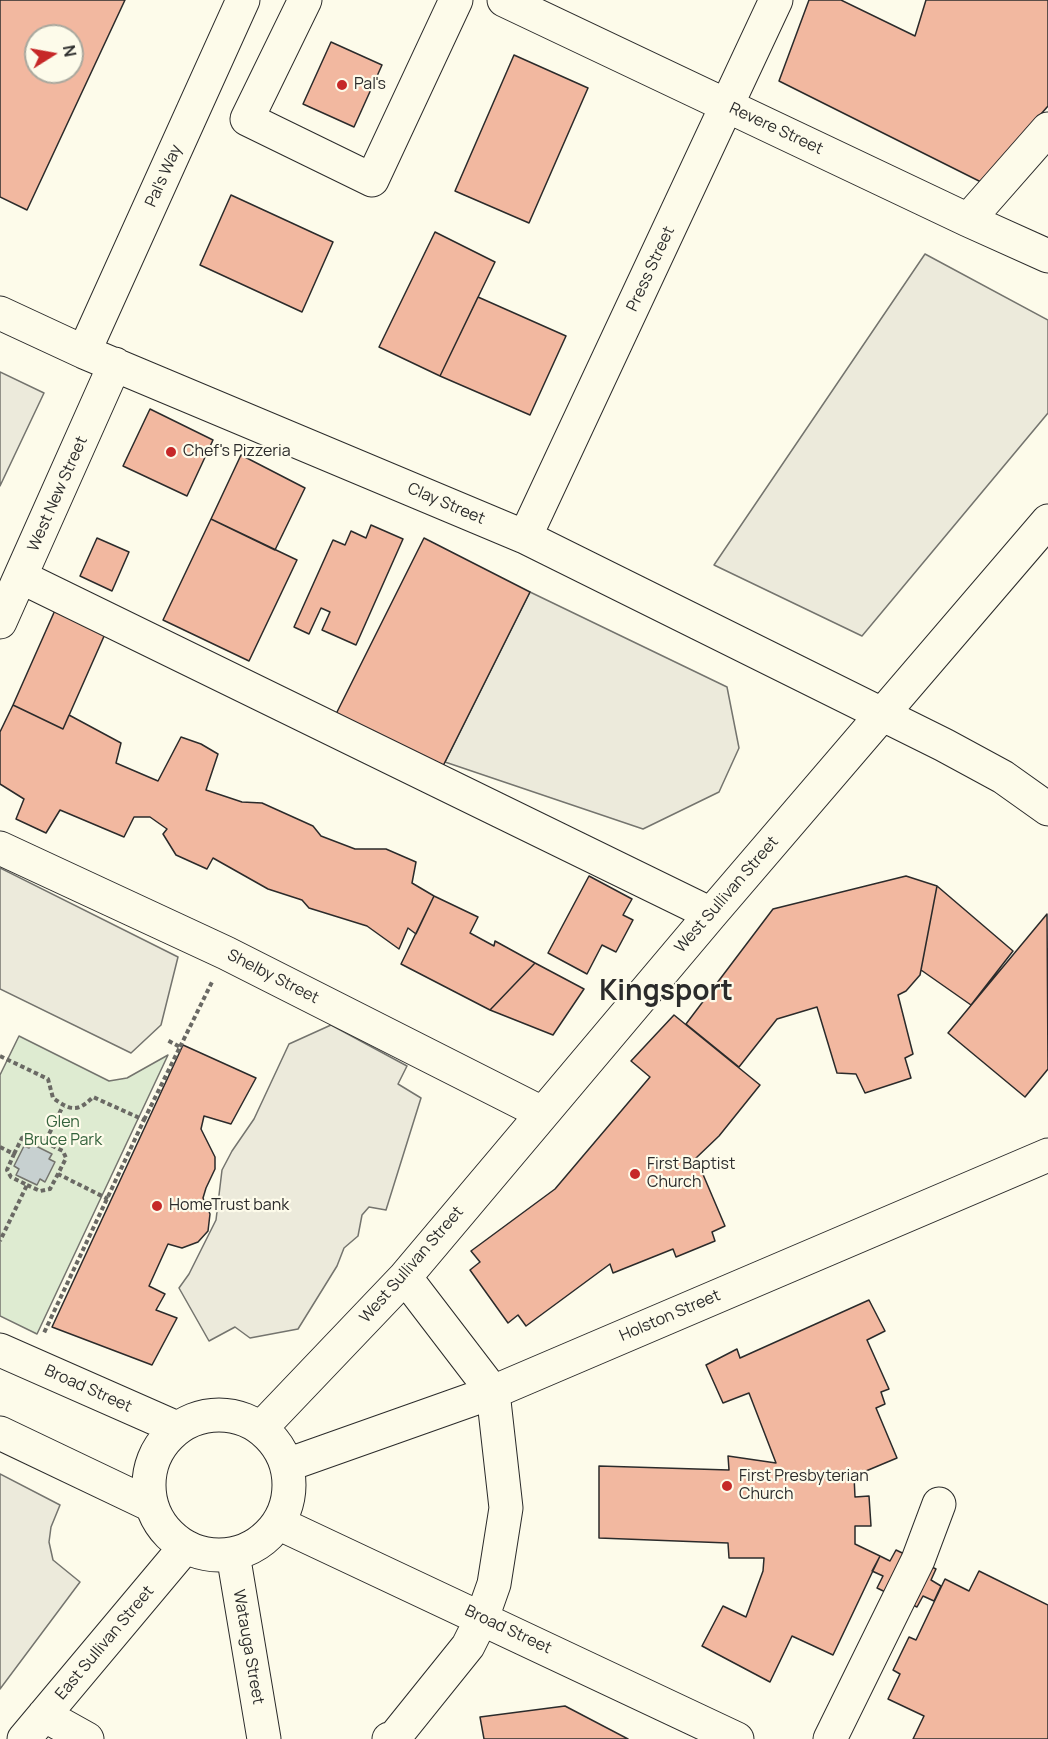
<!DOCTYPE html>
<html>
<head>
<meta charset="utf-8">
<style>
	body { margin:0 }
	#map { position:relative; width:1048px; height:1739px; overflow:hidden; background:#fdfbea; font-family:Manrope,sans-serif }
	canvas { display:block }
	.north { position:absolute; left:24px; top:24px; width:60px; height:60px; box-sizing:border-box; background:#fdfbea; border:2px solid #a9a89e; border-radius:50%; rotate:79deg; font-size:16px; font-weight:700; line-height:24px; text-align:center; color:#2b2b2b }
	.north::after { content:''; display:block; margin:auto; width:21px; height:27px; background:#c62828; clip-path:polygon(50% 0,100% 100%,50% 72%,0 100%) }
</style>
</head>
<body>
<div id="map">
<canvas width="1048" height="1739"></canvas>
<div class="north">N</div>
</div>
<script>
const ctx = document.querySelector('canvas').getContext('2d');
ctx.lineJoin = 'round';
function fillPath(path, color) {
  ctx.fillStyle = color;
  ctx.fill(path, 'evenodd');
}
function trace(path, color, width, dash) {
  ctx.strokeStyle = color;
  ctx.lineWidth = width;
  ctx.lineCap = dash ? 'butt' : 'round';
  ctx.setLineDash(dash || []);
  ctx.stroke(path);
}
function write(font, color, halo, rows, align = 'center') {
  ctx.font = font + ' Manrope,sans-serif';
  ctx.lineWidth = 4.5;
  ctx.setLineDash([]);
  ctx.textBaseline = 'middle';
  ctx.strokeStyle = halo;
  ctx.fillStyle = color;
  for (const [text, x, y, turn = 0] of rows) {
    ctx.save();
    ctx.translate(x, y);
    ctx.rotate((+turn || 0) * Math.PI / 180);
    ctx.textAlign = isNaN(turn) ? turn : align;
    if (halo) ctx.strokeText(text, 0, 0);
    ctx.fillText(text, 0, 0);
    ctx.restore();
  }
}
const green = new Path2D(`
	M19 1036 109 1081 127 1078 168 1055 37 1334 0 1316V1075Z`);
const parking = new Path2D(`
	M925 254 1048 320V413L862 636 714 565Z
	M0 372 44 393 0 486Z
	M530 592 727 687 739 748 719 792 643 829 445 762Z
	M0 868 178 957 161 1025 131 1053 0 989Z
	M331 1025 407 1066 398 1084 421 1098 386 1210 369 1207 362 1215 358 1236 344 1248 337 1266 298 1329 250 1338 235 1327 209 1341 179 1288 189 1274 216 1220 222 1170 232 1151 254 1119 289 1044Z
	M0 1474 60 1505 51 1527 49 1542 53 1560 80 1582 0 1689Z`);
const water = new Path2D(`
	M32 1144 52 1154 49 1159 55 1162 45 1182 40 1179 37 1185 16 1175 19 1169 14 1166 24 1146 29 1148Z`);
const building = new Path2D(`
	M0 0H125L27 210 0 197ZM36 36H72V72H36Z
	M809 0H841L915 36 926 0H1048V106L981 182 779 81Z
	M331 42 382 65 354 127 303 104Z
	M514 55 588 88 529 223 455 191Z
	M231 195 333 242 302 312 200 265Z
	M435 232 495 262 440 376 379 347Z
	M478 297 566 336 530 415 440 376Z
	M150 409 213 440 187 496 123 466Z
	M241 455 305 488 275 550 211 519Z
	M211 519 297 560 249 661 163 620Z
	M371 525 403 539 356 645 322 630 330 612 321 608 309 634 294 627 333 540 345 545 351 531 366 538Z
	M97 538 129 552 112 591 80 576Z
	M424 538 530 592 440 772 334 718Z
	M56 608 105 634 63 729 13 705Z
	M13 705 63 729 69 715 121 743 116 763 158 781 181 737 201 744 218 754 206 790 242 802 262 803 313 826 321 836 355 849H386L416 862 412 883 434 896 416 934 408 928 399 949 367 926 309 908 302 900 268 889 213 858 207 869 176 855 163 834 167 829 150 817H134L124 837 60 810 46 833 16 819 24 799 0 784V732Z
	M589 876 632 899 623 915 633 920 616 952 602 945 587 974 548 953Z
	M906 876 937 886 920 975 906 991 898 995 913 1054 905 1058 911 1078 865 1093 856 1074 837 1073 817 1007 777 1019 739 1067 686 1024 773 909Z
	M937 886 1013 951 971 1005 921 970Z
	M434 896 478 917 470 933 494 946 495 941 535 963 490 1010 401 964Z
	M1047 914 1048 1069 1025 1097 948 1033Z
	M535 963 584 989 553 1035 490 1010Z
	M674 1015 760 1085 719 1136 696 1158 725 1226 712 1232 715 1241 676 1257 673 1249 613 1273 610 1264 526 1326 518 1315 508 1323 470 1270 480 1262 471 1251 555 1189 650 1077 631 1061Z
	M183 1045 256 1078 231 1124 204 1116 201 1129 215 1157V1169L206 1188 203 1198 210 1214 208 1231 198 1242 182 1248 168 1244 149 1286 165 1294 156 1310 177 1318 152 1365 52 1327Z
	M869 1300 885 1331 867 1340 889 1389 881 1392 885 1404 876 1408 897 1458 854 1476 855 1497 869 1496 871 1526H855V1544L880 1556 833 1655 792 1636 770 1682 702 1646 723 1606 746 1617 763 1571 764 1558H729L728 1543 599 1538V1466L729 1470 728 1456 776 1463 749 1393 723 1403 706 1365 737 1349 740 1358Z
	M896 1550 936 1569 931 1580 941 1586 934 1601 923 1596 917 1607 877 1588 883 1576 872 1571 880 1556 890 1561Z
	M979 1571 1048 1605V1739H913L924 1716 888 1699 900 1674 893 1670 909 1637 916 1640 945 1579 969 1591Z
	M565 1706 628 1739H484L480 1717Z`);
const path = new Path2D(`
	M180 1047 213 980
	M0 1056 48 1079 53 1098C70 1110 77 1113 93 1097L144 1120 43 1335
	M144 1120 180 1047 167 1040
	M45 1142 63 1151 66 1158 58 1174 108 1199
	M0 1147 14 1154 7 1170 11 1177 27 1185 0 1241
	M14 1154 22 1138 32 1135 45 1142 63 1106
	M27 1185 40 1191 50 1189 58 1174`);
const minor = new Path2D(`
	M305 0 247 119 372 180 456 0
	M504 0 968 220 1048 256
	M968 220 1048 129
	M0 313 84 352 525 537 944 745 1003 777 1048 809
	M84 352 243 0
	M525 537 776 0
	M21 577 711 914
	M0 622 115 364
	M0 848 226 953 542 1113
	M0 1350 177 1428
	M149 1485a70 70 0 1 1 140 0a70 70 0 1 1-140 0Z
	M261 1428 405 1277 711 914 1048 521
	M0 1433 151 1505
	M287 1465 493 1392 1048 1155
	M278 1523 737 1739
	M233 1554 264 1739
	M44 1715 87 1739
	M24 1739 185 1547
	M389 1739 394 1738 468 1646 482 1618 494 1584 506 1508 493 1392 405 1277
	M830 1739 918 1560 939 1504`);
const markers = [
	[342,85,6,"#c62828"],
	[171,452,6,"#c62828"],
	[635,1174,6,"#c62828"],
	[157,1206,6,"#c62828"],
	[727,1486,6,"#c62828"]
];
const poiNames = [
	["Pal's",354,85],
	["Chef's Pizzeria",183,452],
	["First Baptist",647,1165],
	["Church",647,1183],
	["HomeTrust bank",169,1206],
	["First Presbyterian",739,1477],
	["Church",739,1495]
];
const streetNames = [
	["Revere Street",776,129,25],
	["Pal's Way",164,176,-66],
	["Press Street",651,269,-65],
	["West New Street",58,494,-66],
	["Clay Street",446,504,23],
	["West Sullivan Street",727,895,-49],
	["Shelby Street",273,977,27],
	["West Sullivan Street",412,1265,-49],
	["Holston Street",670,1316,-23],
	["Broad Street",88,1389,24],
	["Broad Street",508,1630,25],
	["East Sullivan Street",105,1643,-50],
	["Watauga Street",248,1647,80]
];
const parkNames = [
	["Glen",63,1123],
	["Bruce Park",63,1141]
];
const townNames = [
	["Kingsport",666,992]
];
fillPath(green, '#deebd1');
trace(green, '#74746e', 1.5);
fillPath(parking, '#eceadb');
trace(parking, '#74746e', 1.5);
fillPath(water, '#c7d0d0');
trace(water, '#74746e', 1.5);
fillPath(building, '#f2b8a0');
trace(building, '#2b2b2b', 1.5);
trace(minor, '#2b2b2b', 35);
trace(path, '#6a6964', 4, [4.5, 3]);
trace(minor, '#fdfbea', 33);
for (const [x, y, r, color] of markers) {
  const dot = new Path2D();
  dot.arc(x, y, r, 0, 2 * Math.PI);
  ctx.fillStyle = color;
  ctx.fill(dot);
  trace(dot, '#fdfbea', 2);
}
write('16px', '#2b2b2b', '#fdfbea', poiNames, 'left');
write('16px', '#2b2b2b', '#fdfbea', streetNames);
write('16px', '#34623c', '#fdfbea', parkNames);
write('bold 28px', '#2b2b2b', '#fdfbea', townNames);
</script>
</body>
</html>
